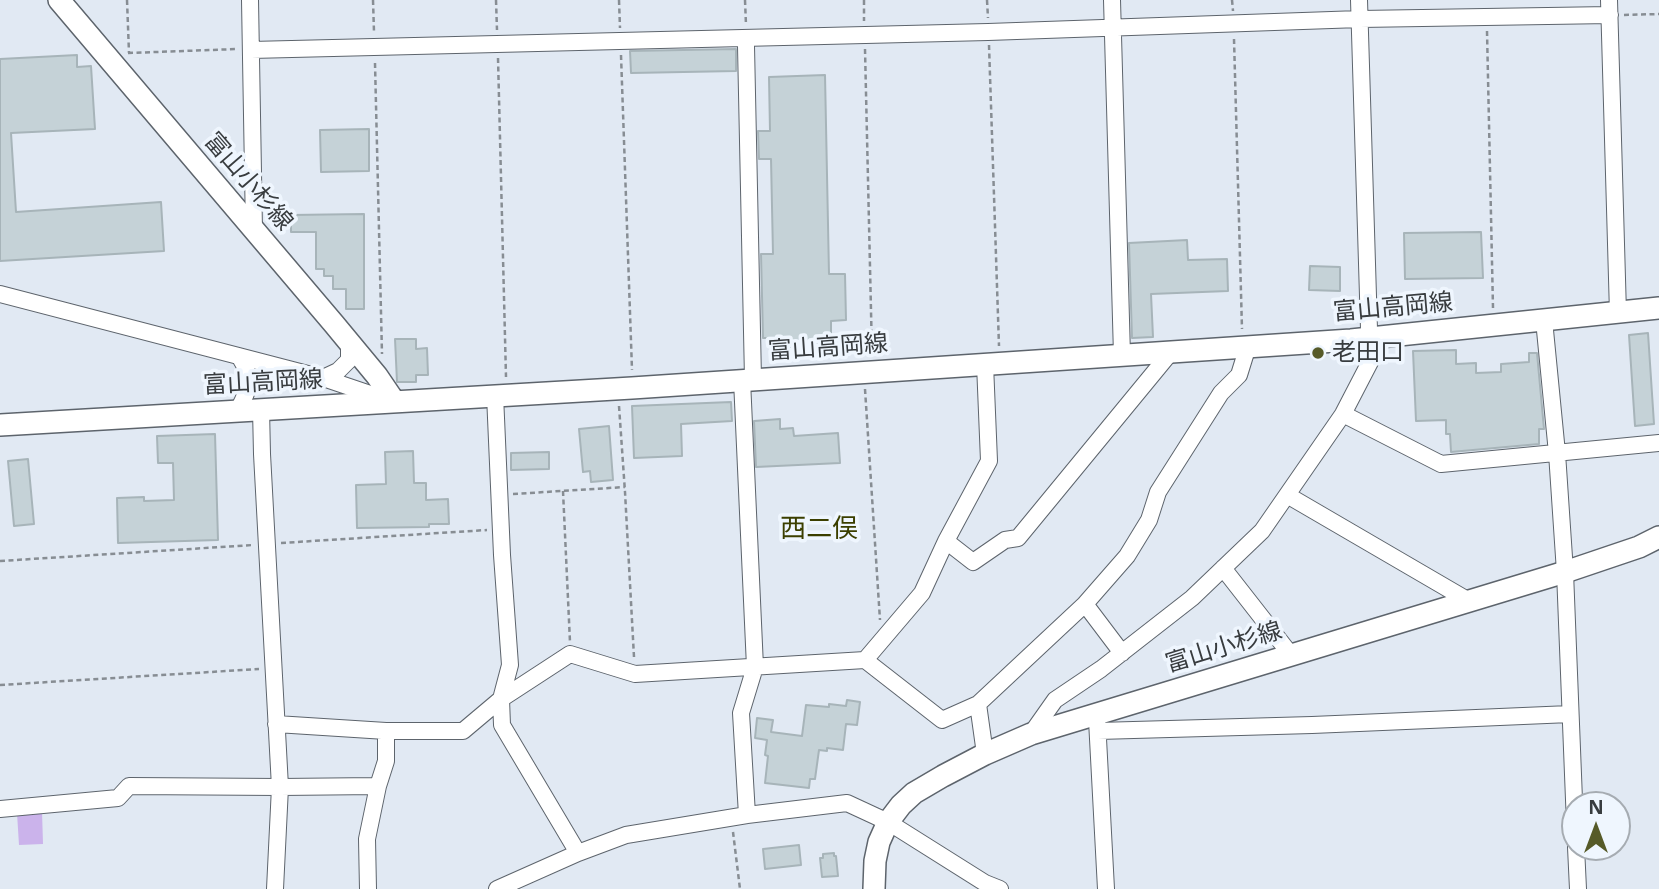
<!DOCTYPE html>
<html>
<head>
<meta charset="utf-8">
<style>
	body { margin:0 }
	#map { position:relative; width:1659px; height:889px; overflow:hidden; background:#e1e9f3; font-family:"Open Sans",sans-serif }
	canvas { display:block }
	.north { position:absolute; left:1561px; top:791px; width:70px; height:70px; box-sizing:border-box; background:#eff6fe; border:2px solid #a6acb2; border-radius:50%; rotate:0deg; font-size:19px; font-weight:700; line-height:28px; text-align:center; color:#383c3f }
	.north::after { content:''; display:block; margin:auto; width:24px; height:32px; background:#565a28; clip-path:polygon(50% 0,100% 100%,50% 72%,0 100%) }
</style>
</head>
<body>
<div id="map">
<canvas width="1659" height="889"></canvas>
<div class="north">N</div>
</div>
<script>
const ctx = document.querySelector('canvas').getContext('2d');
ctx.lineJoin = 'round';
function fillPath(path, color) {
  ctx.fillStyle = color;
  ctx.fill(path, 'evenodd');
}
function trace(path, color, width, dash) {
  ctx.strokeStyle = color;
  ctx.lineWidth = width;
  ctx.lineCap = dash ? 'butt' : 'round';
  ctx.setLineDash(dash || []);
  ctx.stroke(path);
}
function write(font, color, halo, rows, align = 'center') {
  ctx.font = font + ' "Open Sans","Noto Sans JP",sans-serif';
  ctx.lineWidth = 7;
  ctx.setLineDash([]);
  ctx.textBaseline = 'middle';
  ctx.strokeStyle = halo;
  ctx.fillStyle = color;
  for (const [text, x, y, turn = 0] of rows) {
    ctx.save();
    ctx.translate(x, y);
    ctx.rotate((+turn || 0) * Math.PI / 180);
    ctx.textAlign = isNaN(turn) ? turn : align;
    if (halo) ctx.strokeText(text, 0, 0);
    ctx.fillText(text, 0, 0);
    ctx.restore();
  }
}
const green = new Path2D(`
	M42 811 43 844 19 845 17 813Z`);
const building = new Path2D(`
	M736 49V71L631 73 630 51Z
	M77 55V67L91 66 95 129 11 133 16 212 161 202 164 251 0 261V59Z
	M825 75 829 274H845L846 320 831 321V352L777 353 776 338H763L761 254H773L771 159H759L758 131H770L769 77Z
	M369 129V171L321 172 320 130Z
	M364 214V309H346V289H333V276H324V269H316V232H291V215Z
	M1481 232 1483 278 1405 279 1404 233Z
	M1187 240 1188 260 1227 259 1228 291 1151 294 1153 337 1132 338 1129 243Z
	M1310 266 1340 267V291L1309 290Z
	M1648 333 1654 424 1635 426 1629 335Z
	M395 339H416V349L427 348 428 375H416V382H397Z
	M1456 350V364L1476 363V373L1501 372V364L1529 362V353H1537L1544 429H1539V444L1451 452 1450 434H1446V420L1416 421 1413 351Z
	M731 402 732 421 681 424 682 456 634 458 632 406Z
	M780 419V429L793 428 794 436 838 433 840 463 756 467 754 421Z
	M609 426 613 480 591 482 590 471 583 472 579 429Z
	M215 434 218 540 118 543 117 498 144 497V501L174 500 173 463H158L157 436Z
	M413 451 414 483H426V500L448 499 449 524H429V527L357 528 356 485 386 484 385 452Z
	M549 452V469L511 470V453Z
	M28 459 34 524 14 526 8 461Z
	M847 700 860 702 857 725 846 724 843 750 827 748V751L819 750 815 779H810L809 788 765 783 768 756 765 755 767 740 755 738 757 718 773 720 771 732 802 736 806 705 829 707V704L846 706Z
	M799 845 801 865 765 869 763 849Z
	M834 853V856H836L838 876 822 877 820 858H823V854Z`);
const path = new Path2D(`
	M127 0 129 53
	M373 0 374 32
	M496 0 497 30
	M619 0 620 28
	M745 0 746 25
	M864 0V21
	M987 0 988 18
	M1232 0 1233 11
	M1624 15 1659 14
	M1487 31 1493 308
	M1234 39 1242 329
	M989 45 999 346
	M865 49 872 354
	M128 53 237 49
	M621 55 632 370
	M498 58 506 377
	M375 63 382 354
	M865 389 880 620
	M619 406 625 492 634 657
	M563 491 570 642
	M513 494 625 487
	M281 543 487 530
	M0 561 253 545
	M0 685 259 669
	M733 832 740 889`);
const minor = new Path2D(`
	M250 0 254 230
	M1112 0 1122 355
	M1609 0 1618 313
	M746 46 753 379
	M251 50 988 32 1360 19 1610 15
	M0 294 323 378 388 400
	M1544 320 1557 453 1565 572 1575 825
	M323 378 338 371 349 360V342
	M742 380 755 667 741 713 747 815
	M495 395 502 555 510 665 501 699 502 725 578 853
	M261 409 262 454 280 787 275 889
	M238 410C250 387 254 380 239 356
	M1343 414 1441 464 1659 443
	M1287 495 1469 601
	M946 541 973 562 1005 540 1018 538 1171 352
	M1223 568 1291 655
	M1085 604 1122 653
	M865 660 922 593 946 541 989 461 985 364
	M1097 720 1106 889
	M276 724 386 731H463L501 699 570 654 635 674 865 660 942 720 978 704
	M1098 731 1312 725 1570 714
	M1031 734 1055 700 1101 669 1192 598 1262 531 1343 414 1370 362 1359 0
	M985 754 978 704 1085 604 1127 556 1149 520 1158 492 1221 393 1239 375 1248 346
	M0 809 118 798 129 786 280 787 378 786
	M1576 847 1578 889
	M368 889 367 839 378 786 386 761V731
	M497 889 578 853 626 835 747 815 847 803 888 822 985 883 1000 889`);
const major = new Path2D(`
	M59 0 334 324 377 376 394 401
	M0 425 632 388 1351 340 1659 308
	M874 889 875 861 879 842 888 822 901 805 914 793 943 776 985 754 1031 734 1565 572 1639 547 1659 537`);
const markers = [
	[1318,353,7,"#565a28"]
];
const streetNames = [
	["富山小杉線",248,182,49],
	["富山高岡線",1393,308,-5],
	["富山高岡線",828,348,-4],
	["富山高岡線",263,383,-3],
	["富山小杉線",1224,648,-17]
];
const poiNames = [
	["老田口",1332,353]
];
const neighbourhoodNames = [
	["西二俣",819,530]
];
fillPath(green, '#cbb3eb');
fillPath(building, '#c5d2d7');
trace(building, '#a7b4b9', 2);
trace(minor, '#5d646c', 18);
trace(major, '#5d646c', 24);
trace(path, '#878d93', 2.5, [5, 3.5]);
trace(minor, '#fff', 16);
trace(major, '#fff', 21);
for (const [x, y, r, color] of markers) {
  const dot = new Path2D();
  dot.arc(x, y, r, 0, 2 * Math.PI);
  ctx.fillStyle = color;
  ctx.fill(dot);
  trace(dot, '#eff6fe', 2.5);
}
write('24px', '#383c3f', '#eff6fe', streetNames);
write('24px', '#383c3f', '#eff6fe', poiNames, 'left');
write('26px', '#3b3f00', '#eff6fe', neighbourhoodNames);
</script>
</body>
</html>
